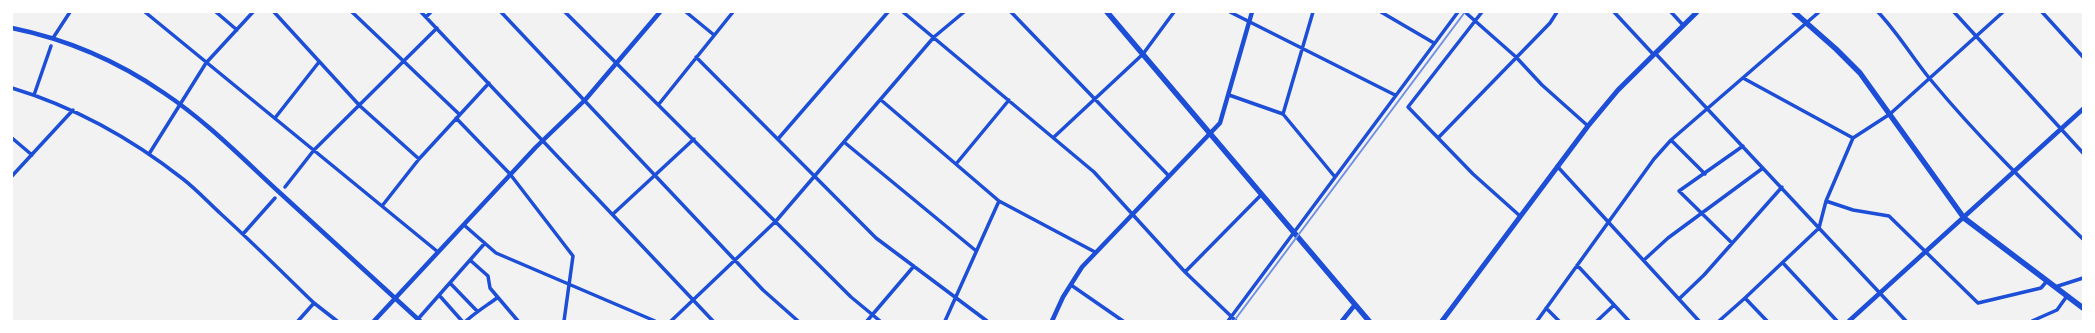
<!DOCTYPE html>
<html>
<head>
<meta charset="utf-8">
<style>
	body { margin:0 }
	#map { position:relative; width:2095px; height:333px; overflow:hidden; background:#f2f2f2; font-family:Jost,sans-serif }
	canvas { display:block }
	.frame { position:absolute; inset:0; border:13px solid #fff; pointer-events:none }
</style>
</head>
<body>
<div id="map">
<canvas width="2095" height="333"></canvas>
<div class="frame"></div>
</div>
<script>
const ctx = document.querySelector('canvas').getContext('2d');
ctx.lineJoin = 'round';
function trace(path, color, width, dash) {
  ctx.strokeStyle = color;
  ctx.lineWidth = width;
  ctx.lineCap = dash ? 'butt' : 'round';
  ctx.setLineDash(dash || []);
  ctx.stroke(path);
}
const minor = new Path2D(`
	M145 12 438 252
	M216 12 237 30
	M274 12 360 106 419 159
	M352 12 459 114
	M421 12 713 321
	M501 12 763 290 798 321
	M565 12 851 297 880 321
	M686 12 714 35
	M903 12 1094 172 1185 272 1236 321
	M1011 12 1168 175
	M1230 12 1395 95
	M1313 12 1283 114 1335 177
	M1381 12 1434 43
	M1465 12 1516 57 1542 85 1588 126
	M1482 12 1408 107 1473 174 1520 216
	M1614 12 1653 54
	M1671 12 1683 25
	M1878 12C1898 33 1912 57 1930 79 1977 136 2030 188 2083 239
	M1954 12 2083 153
	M2042 12 2083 57
	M426 17 431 12
	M53 38 70 12
	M1655 53 1906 321
	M696 57 876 238 987 321
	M1743 78 1853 138
	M12 88C75 107 132 139 183 179 197 190 209 203 221 214 253 243 283 273 314 303L337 321
	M34 95 51 46
	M1229 95 1283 114
	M881 100 999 201 1095 252
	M659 104 733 12
	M275 118 319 62
	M456 118 510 174 573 256 564 321
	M1054 137 1143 54 1174 12
	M12 138 32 155
	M1438 138 1550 23 1557 12
	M778 139 888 12
	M1671 140 1705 174
	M844 142 975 250
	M149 154 206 63 253 12
	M956 164 1009 100
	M1557 166 1699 321
	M12 176 73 110
	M285 187 314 150 437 28
	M1826 201 1853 210 1889 216 1978 303 2041 288 2047 281
	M382 206 419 159 489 83
	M613 214 694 139
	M464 225 496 253 655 321
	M243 234 275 198
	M1732 243 1679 191 1743 146
	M470 260 488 276 490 288 518 321
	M1644 260 1668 238 1763 168
	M1783 263 1837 321
	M1577 265 1629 321
	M1185 272 1261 195
	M450 283 477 311
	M1071 285 1123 321
	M2055 287 2083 278
	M439 295 462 321
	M1745 298 1767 321
	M1679 299 1704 275 1782 187
	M1546 308 1559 321
	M418 319 485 243
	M298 321 314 303
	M466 321C476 312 486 306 497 298
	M671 321 776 221 934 37 964 12
	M867 321 914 266
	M945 321 999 201
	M1228 321 1458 12
	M1537 321 1654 159 1671 140 1819 12
	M1597 321 1614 305
	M1719 321 1745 298 1819 228 1826 201 1853 138 1890 114 2003 12
	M2032 321 2057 310 2067 296`);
const tertiary = new Path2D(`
	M12 28C66 39 119 62 164 93 206 121 242 158 279 192 326 235 373 278 420 321
	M374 321 536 147 585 100 660 12
	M1052 321 1063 297 1082 267 1220 123 1252 12
	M1342 321 1354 306
	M1849 321 2083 109`);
const secondary = new Path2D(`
	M1442 321 1588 126 1618 90 1697 12`);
const primary = new Path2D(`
	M1107 12 1369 321
	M1794 12 1836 49 1860 73 1964 218 2083 308`);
const rail = new Path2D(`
	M1234 321 1465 12`);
trace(minor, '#1d4ed8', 3.5);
trace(tertiary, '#1d4ed8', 4.5);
trace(secondary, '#1d4ed8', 5);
trace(primary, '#1d4ed8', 5.5);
trace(rail, '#7290e2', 2);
</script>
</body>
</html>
